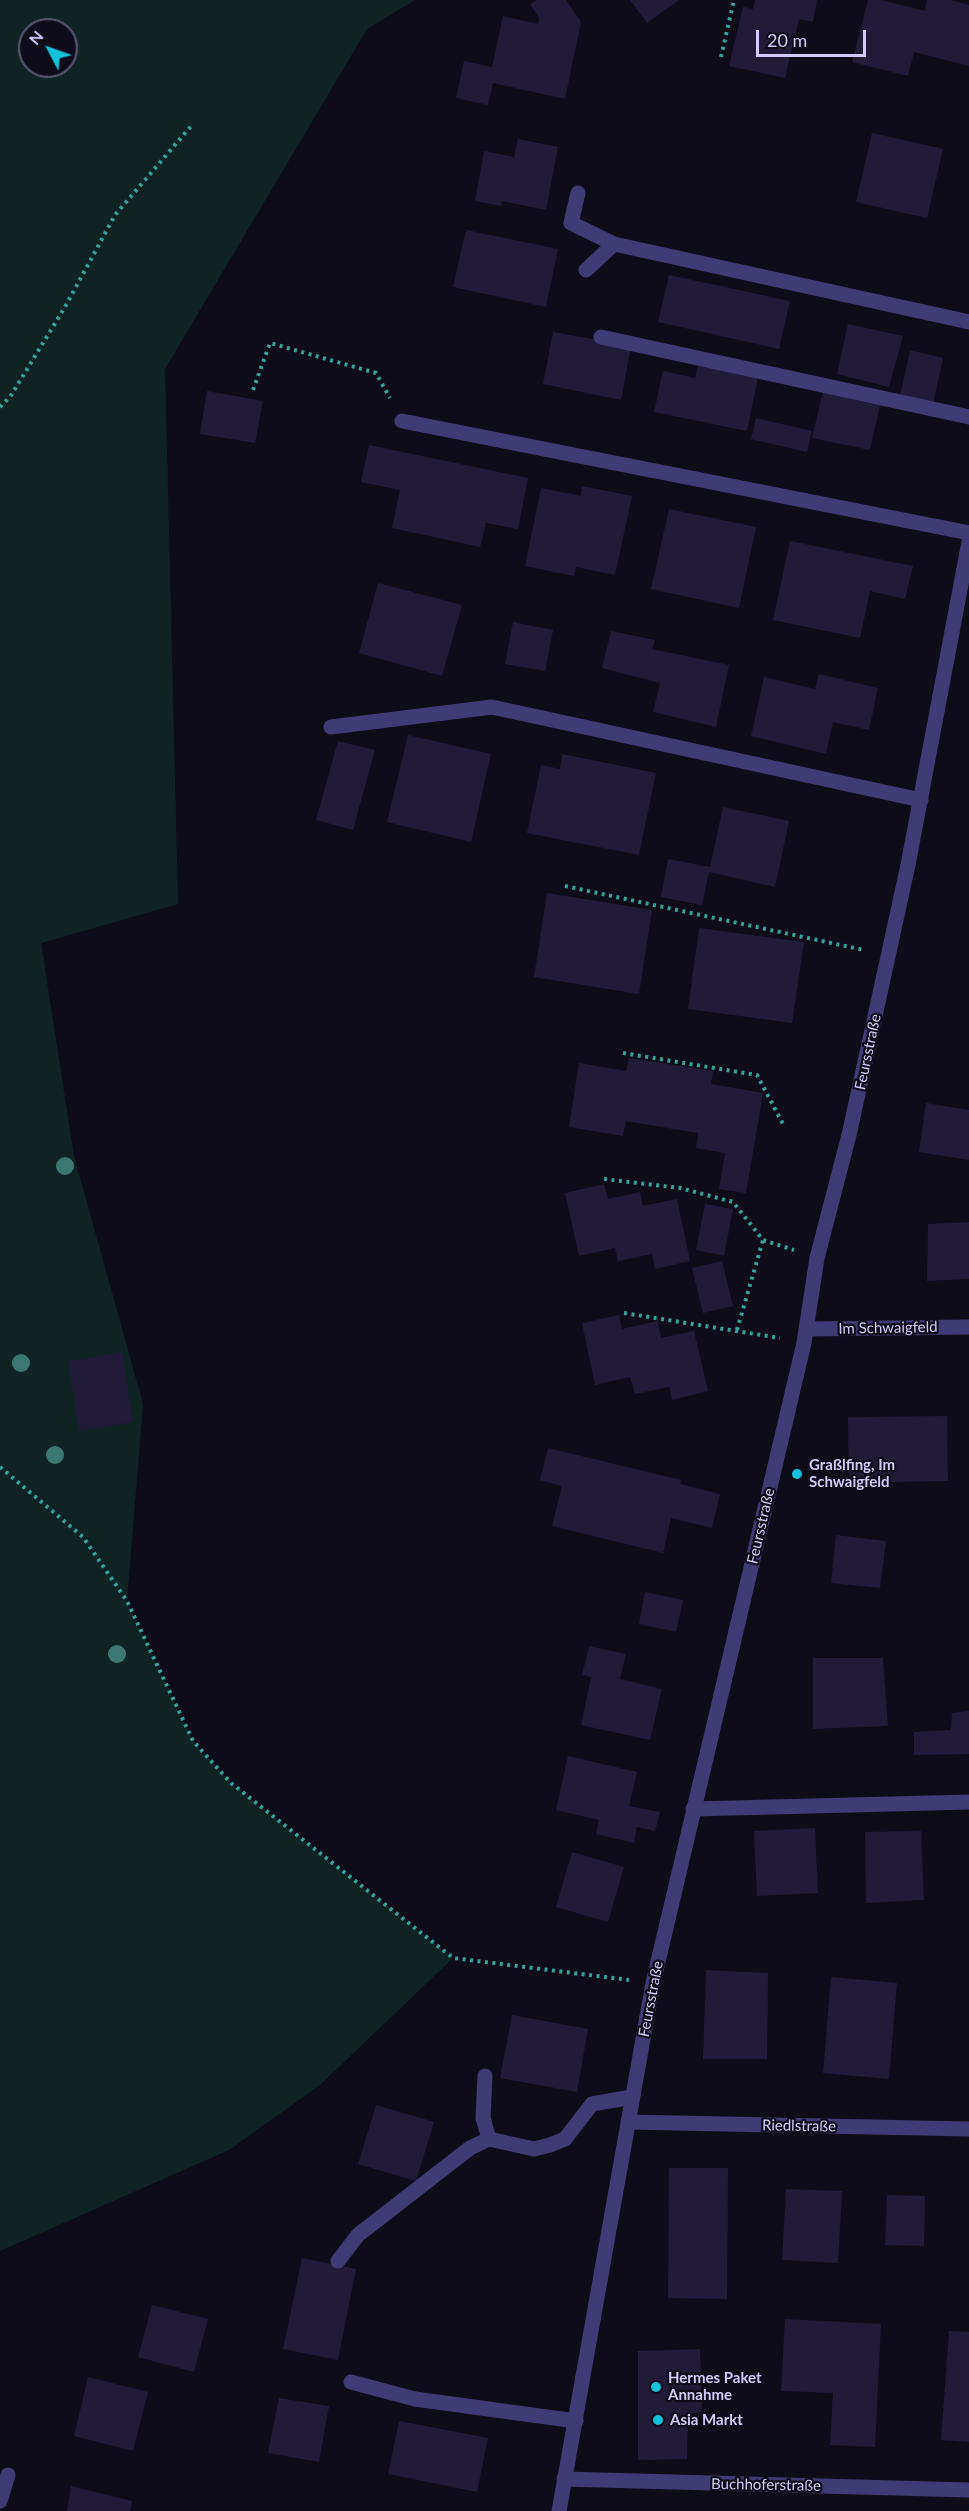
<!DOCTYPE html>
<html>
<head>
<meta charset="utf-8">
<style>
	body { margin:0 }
	#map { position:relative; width:969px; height:2511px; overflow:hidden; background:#0f0c1a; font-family:Lato,sans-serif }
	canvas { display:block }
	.north { position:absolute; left:18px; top:18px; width:60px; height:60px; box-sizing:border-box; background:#0f0c1a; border:2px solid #5d5874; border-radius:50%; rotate:311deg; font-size:16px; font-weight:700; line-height:24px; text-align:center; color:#d1cafa }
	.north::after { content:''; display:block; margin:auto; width:21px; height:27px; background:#15c2db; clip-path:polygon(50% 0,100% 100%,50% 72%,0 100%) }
	.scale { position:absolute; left:756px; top:30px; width:110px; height:27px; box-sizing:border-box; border:3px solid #d1cafa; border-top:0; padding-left:8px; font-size:18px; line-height:21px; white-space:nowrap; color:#d1cafa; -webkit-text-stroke:4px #0f0c1a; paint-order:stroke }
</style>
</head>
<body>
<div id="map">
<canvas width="969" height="2511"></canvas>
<div class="north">N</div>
<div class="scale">20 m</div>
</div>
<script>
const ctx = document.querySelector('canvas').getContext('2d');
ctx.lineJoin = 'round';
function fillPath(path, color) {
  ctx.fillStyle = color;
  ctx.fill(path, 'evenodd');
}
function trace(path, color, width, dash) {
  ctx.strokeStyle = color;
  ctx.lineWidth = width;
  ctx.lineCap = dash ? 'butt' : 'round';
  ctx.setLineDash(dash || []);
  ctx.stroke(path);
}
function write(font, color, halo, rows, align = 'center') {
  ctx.font = font + ' Lato,sans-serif';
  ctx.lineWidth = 4.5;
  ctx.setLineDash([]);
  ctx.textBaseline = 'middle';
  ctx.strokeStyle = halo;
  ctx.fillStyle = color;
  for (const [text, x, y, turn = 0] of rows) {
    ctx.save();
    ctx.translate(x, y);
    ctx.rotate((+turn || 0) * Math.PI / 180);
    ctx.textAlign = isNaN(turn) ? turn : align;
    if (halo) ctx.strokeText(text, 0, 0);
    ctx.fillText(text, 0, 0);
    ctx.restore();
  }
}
const green = new Path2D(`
	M0 0H415L367 29 165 369 178 904 41 943 74 1156 143 1404 127 1601 193 1741 231 1783 453 1958 320 2085 229 2150 0 2251ZM30 30H66V66H30Z`);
const building = new Path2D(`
	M537 0H566L581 22 565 99 493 83 488 105 456 98 464 61 492 67 503 16 538 24 539 18 530 4Z
	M630 0H679L647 23Z
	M755 0H817L813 22 799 19 785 78 729 66 743 7 753 9Z
	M868 0H881L925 11 927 0H950L969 5V66L914 52 908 76 852 62Z
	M872 133 943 149 927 218 856 202Z
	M518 139 558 147 546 210 502 201 501 206 475 201 484 151 514 157Z
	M466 230 558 249 546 307 453 287Z
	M669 275 790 301 779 349 658 322Z
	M848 324 903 336 889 387 837 374Z
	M553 332 631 346 621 400 543 384Z
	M910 350 943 358 933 404 900 396Z
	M698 365 758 377 747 431 654 412 663 371 695 378Z
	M824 387 855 394 854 400 880 405 870 450 812 438Z
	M207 391 263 401 255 443 200 434Z
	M756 418 812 431 807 452 751 439Z
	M369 445 528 478 518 529 486 523 480 547 392 528 400 490 361 482Z
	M582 486 632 496 615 575 576 567 574 576 525 566 541 488 581 496Z
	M669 509 756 527 739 608 651 589Z
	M790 541 913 566 905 599 870 591 860 638 773 620Z
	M378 583 462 605 442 676 359 653Z
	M513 622 553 630 545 671 505 664Z
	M611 631 655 640 652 649 729 665 716 727 653 712 660 683 602 668Z
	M819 674 878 688 869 730 833 722 826 754 751 736 764 677 815 689Z
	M408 735 491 754 471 842 387 822Z
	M338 741 375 750 353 830 316 820Z
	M562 754 656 773 639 855 527 833 541 765 560 769Z
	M723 807 789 821 775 887 709 872 702 905 661 897 668 859 710 867Z
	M547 893 652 910 639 994 534 977Z
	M699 928 804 942 792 1023 688 1009Z
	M629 1058 713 1071 711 1084 763 1093 746 1193 719 1189 725 1153 696 1148 698 1133 626 1121 623 1136 569 1127 579 1063 626 1071Z
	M926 1103 969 1110V1160L919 1152Z
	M604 1184 608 1199 640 1192 643 1206 677 1199 690 1261 655 1269 652 1254 618 1261 615 1248 579 1256 565 1193Z
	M705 1204 733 1209 724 1256 696 1250Z
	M969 1222V1279L927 1281 928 1224Z
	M722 1261 733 1306 703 1313 692 1268Z
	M619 1315 622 1329 658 1321 661 1338 694 1331 708 1391 672 1400 669 1387 635 1394 630 1377 595 1385 582 1323Z
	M122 1352 133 1422 79 1431 68 1361Z
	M947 1416 948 1481 849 1483 848 1417Z
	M548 1448 681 1480 680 1484 720 1494 712 1528 671 1518 663 1553 552 1526 562 1486 540 1480Z
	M836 1535 886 1541 880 1588 831 1583Z
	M645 1592 683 1600 676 1632 639 1624Z
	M589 1646 626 1654 620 1679 662 1689 650 1740 581 1725 591 1677 582 1675Z
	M813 1658H883L888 1726 813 1729Z
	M969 1711V1754L914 1755V1732L951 1730 952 1713Z
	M568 1756 637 1772 629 1806 660 1812 655 1831 637 1827 634 1843 596 1834 599 1820 556 1810Z
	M815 1828 818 1893 757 1896 754 1831Z
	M921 1831 924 1900 866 1903 865 1832Z
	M572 1852 624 1867 608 1922 556 1907Z
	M706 1970 768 1973 767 2059H703Z
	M831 1977 897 1983 889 2079 823 2073Z
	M512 2015 588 2029 577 2092 500 2078Z
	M376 2105 434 2122 416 2181 358 2164Z
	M669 2168H728L727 2299 668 2298Z
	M786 2189 842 2191 838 2263 782 2260Z
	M887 2195 925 2196 924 2246 885 2245Z
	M302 2258 356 2269 338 2360 283 2349Z
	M152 2305 208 2319 194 2372 138 2357Z
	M785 2319 881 2324 875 2447 830 2445 833 2393 781 2391Z
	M949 2331 969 2332V2442L941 2440Z
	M700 2349 702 2412 688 2414 687 2459 638 2460V2351Z
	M88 2377 148 2392 133 2451 74 2436Z
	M279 2398 329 2406 319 2462 268 2453Z
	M399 2421 488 2438 477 2492 388 2474Z
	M71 2486 132 2501 130 2511H67Z`);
const path = new Path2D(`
	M721 57 734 0
	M253 390 270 343 376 373 390 398
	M0 407 10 397 65 307 115 215 192 125
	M565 886 864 950
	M623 1053 757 1075 783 1124
	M604 1179 680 1188 733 1202 763 1240 794 1250
	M624 1313 780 1338
	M737 1330 763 1240
	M0 1467 83 1537 127 1601 193 1741 231 1783 453 1958 629 1980`);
const service = new Path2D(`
	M578 193 571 223 614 244
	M586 270 614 244 969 322
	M601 337 969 417
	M402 421 969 533
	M331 727 492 707 921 800
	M693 1809 969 1802
	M485 2076 483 2118 489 2139
	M338 2261 358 2235 470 2148 489 2139 534 2149 550 2145 565 2139 592 2104 632 2097
	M351 2382 415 2399 576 2421`);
const minor = new Path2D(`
	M807 1329 969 1327
	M628 2122 969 2129
	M564 2479 969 2490
	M0 2501 8 2475`);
const tertiary = new Path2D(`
	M559 2511 653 1983 804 1343 817 1258 849 1135 908 865 969 542`);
const trees = [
	[65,1166],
	[21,1363],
	[55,1455],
	[117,1654]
];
const markers = [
	[797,1474,6,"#15c2db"],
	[656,2387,6,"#15c2db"],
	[658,2420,6,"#15c2db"]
];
const streetNames = [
	["Feursstraße",868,1052,-78],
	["Im Schwaigfeld",888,1328,-1],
	["Feursstraße",761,1526,-77],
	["Feursstraße",651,1999,-79],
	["Riedlstraße",799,2126,1],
	["Buchhoferstraße",766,2485,1]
];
const poiNames = [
	["Graßlfing, Im",809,1465],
	["Schwaigfeld",809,1482],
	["Hermes Paket",668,2378],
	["Annahme",668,2395],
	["Asia Markt",670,2420]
];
fillPath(green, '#102323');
fillPath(building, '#211a39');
trace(path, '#37a19d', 4, [3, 4.5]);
trace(service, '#3f3b74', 15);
trace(minor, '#3f3b74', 15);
trace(tertiary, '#3f3b74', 15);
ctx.fillStyle = '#3b7871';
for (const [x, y] of trees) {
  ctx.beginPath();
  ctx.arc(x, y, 9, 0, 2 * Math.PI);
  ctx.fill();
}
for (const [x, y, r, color] of markers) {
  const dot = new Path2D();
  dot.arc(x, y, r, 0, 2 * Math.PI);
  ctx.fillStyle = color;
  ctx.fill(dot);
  trace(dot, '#0f0c1a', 2);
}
write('15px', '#d1cafa', '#0f0c1a', streetNames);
write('bold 15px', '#d1cafa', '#0f0c1a', poiNames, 'left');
</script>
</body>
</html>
